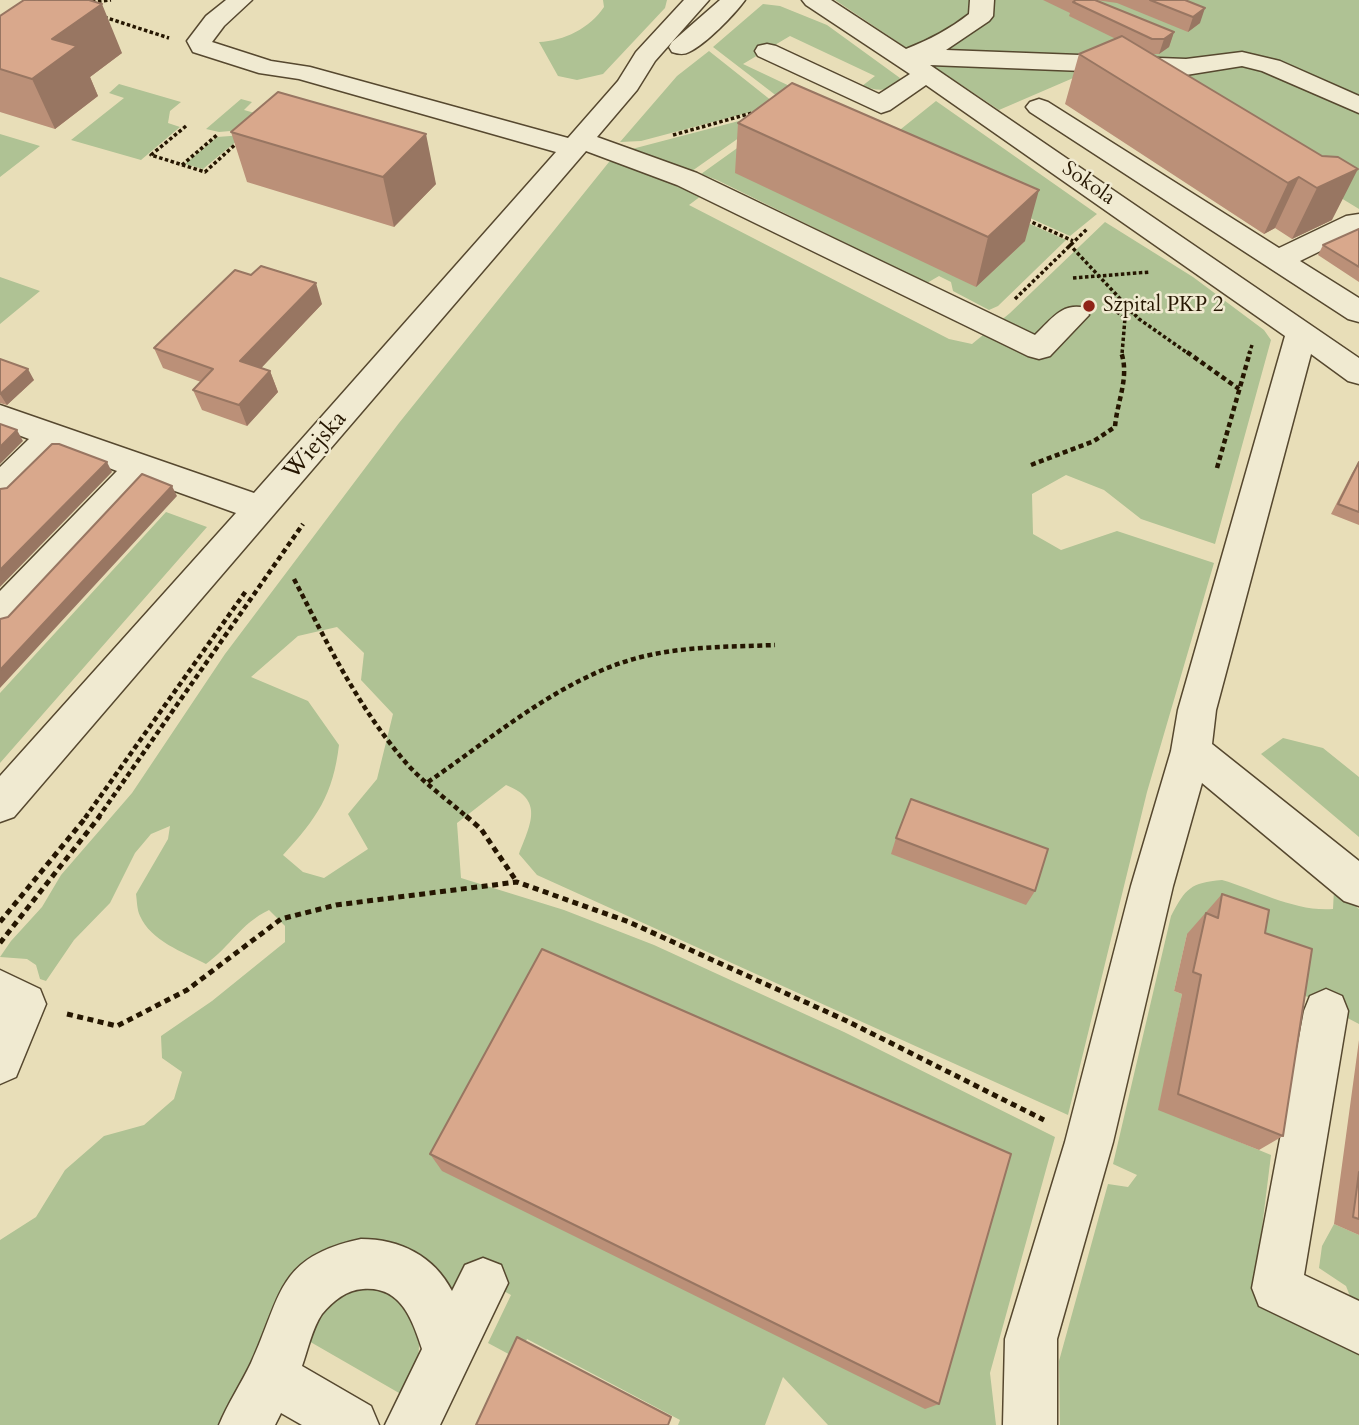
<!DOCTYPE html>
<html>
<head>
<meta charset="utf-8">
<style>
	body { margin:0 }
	canvas { display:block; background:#e8deb8 }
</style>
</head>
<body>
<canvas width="1359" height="1425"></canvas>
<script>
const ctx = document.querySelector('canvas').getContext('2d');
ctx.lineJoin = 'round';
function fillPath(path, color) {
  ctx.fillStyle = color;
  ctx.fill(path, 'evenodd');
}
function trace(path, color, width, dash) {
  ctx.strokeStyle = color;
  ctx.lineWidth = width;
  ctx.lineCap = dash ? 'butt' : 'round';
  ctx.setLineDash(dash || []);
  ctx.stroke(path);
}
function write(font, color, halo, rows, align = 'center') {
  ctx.font = font + ' Cardo,serif';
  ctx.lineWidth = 5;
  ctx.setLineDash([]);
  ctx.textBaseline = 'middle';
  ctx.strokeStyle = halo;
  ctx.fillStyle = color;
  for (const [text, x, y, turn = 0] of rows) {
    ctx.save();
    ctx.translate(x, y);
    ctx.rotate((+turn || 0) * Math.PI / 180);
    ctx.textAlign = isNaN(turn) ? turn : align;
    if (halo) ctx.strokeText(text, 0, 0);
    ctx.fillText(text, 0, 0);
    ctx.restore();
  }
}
const green = new Path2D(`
	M603 0H667L665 8 603 74 577 80 558 76 539 42C564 41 590 28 604 7Z
	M835 0H1359V209L1115 60 999 110Z
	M763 4 780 6 827 25 900 78C894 93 876 91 862 86L875 76 790 36 743 64 815 98 804 117 713 47Z
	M709 51 777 105 641 141 620 142 677 76Z
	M119 84 181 102 170 111 168 123 180 127 141 160 71 140 124 98 109 93Z
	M241 99 252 102 244 110 298 125 219 132 206 129Z
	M936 101 1097 214 1070 236 876 149Z
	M777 111 692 171 632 149Z
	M796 120 1066 240 998 306 989 310 953 291 951 282 939 276 927 283 717 180 701 174 775 121Z
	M0 134 40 146 0 177Z
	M244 135 203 169 185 164 217 137Z
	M623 161 677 185 705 193 689 205 949 339 972 344 1010 313 1105 222 1193 277 1264 330 1271 340 1215 544 1141 519 1104 490 1066 475 1032 494 1033 534 1061 550 1117 531 1214 563 1147 792 1068 1115 537 875 519 854C531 823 544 800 506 785L457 823 461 878 564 910 654 945 844 1032 1055 1137 990 1373 996 1425H828L783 1377 765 1425H678L680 1420 527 1339 516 1358 488 1343 511 1295 480 1278 450 1295 295 1276C268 1306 268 1324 255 1359 246 1381 236 1403 226 1425H0V1240L36 1217 65 1170 104 1136 144 1125 174 1099 182 1072 162 1058 161 1036 212 1001 285 942V926L269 910C240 924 231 946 206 964 183 952 151 941 140 916 137 910 137 901 136 894L168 839 170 826 151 834 135 853 110 903 74 940 46 981 40 979 36 965 27 959 0 957 11 941 42 907 61 875 132 793 225 654 399 423 609 162ZM337 627 364 653 361 680 393 714 377 779 348 814 368 849 324 878 303 872 283 855C317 818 333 795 339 745L308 701 251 677 298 636Z
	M0 277 40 291 0 324Z
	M166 512 207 527 0 763V693Z
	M1283 738 1323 748 1359 777V837L1261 754Z
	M1222 880C1257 890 1295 912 1333 909L1334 889 1359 909V1024L1187 934 1174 991 1182 994 1159 1109 1271 1155 1258 1260 1359 1347V1425H1060L1059 1361 1108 1184 1128 1187 1137 1175 1113 1164 1171 916C1186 888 1190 883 1222 880Z
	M1334 1224 1359 1235V1311L1353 1304 1346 1286 1319 1268 1322 1246Z
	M353 1288C362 1288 373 1287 381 1290 430 1307 424 1359 406 1397L307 1340 330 1296Z`);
const pathFar2 = new Path2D(`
	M92 2 111 0
	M104 17 169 38
	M186 126 151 155 205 172 238 142
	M673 135 752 113
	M182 165 217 135
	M1027 220 1073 241
	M1069 244 1139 319 1189 354
	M1073 278 1150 272
	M1015 299 1087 229
	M1114 306 1133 313
	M1112 308 1125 318 1122 354
	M1249 354 1252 345`);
const pathFar1 = new Path2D(`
	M1187 352 1239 389
	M1031 465 1094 441 1115 427C1117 401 1130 377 1121 352
	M1217 468 1250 352
	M294 579C327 643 359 709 407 764 425 784 448 800 468 818
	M428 782C494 737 562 677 641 657 685 646 730 647 775 645
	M85 818 246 591
	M98 818 303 524`);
const path = new Path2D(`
	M466 816 481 829 517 882
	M0 922 87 816
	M0 943 100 816
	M67 1014 117 1026 187 990 281 919 336 905 517 882 629 922 847 1021 1044 1120`);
const minor = new Path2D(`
	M226 0H252L224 26 212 42 271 61 310 67 568 138 618 81 636 52 684 0H709L655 61 637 90 597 137 697 173 1035 335C1051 320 1062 302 1085 308L1089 315 1050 356 1039 359 1028 356 677 185 586 151 14 817 0 822V776L236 513 147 481 13 625 0 629V591L117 471 59 449 12 496 0 499V467L29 439 0 428V405L254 493 556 152 299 79 259 73 193 52 187 41 206 16Z
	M720 0H745C734 15 706 44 689 52 684 55 678 54 672 52L669 47 672 42Z
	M802 0H831L906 49C929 40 950 29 969 14L970 0H994L993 16 989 21 946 50 1186 59 1242 52 1280 61 1359 96V113L1262 71 1242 66 1186 75 930 65 1359 358V384L1348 381 1311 354 1216 710 1212 744 1359 861V906L1344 901 1202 783 1173 886 1113 1142 1057 1339V1425H1003L1005 1339 1065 1142 1131 886 1171 751 1178 710 1285 336 926 85 890 110 881 113 758 56 755 51 758 46 767 44 776 46 879 94 910 74 806 5Z
	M1039 99 1048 102 1279 248 1346 216 1359 214V232L1300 261 1359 298V322L1348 319 1030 112 1026 107 1030 102Z
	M0 970 40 989 46 1004 16 1077 0 1084Z
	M1326 989 1342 996 1348 1011 1304 1275 1359 1301V1354L1259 1306 1252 1288 1304 1011 1310 996Z
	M361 1239C400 1239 434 1256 452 1291L465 1265 483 1258 501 1265 508 1283 440 1425H385L422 1349C412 1319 401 1286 363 1289 346 1290 333 1301 322 1314 312 1329 308 1349 302 1366L371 1406 379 1425H302L281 1413 275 1425H219C228 1403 241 1384 251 1363 282 1296 276 1257 361 1239Z`);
const wall = new Path2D(`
	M1043 0H1185L1200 23 1188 32 1117 3 1096 0 1174 32 1169 47 1159 54H1152L1322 156 1332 220 1292 239 1275 228 1264 234 1065 104 1079 54 1116 39 1069 16 1070 13Z
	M0 16 122 53 90 77 98 96 55 129 0 112Z
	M738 123 1025 241 976 287 735 173Z
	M231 132 436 184 394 227 247 182Z
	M1359 229V282L1318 255 1323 245Z
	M322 304 261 368 270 371 278 392 247 426 202 410 193 390 201 382 163 368 154 348Z
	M0 359 34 380 7 405 0 403Z
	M1359 462V525L1331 514 1352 473Z
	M896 838 1035 891 1026 905 891 854Z
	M1222 894 1265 933 1283 1136 1259 1150 1158 1110 1182 994 1174 991 1187 934Z
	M1359 1040V1235L1334 1224Z
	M430 1154 939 1404 925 1409 442 1171Z`);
const shadedWall = new Path2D(`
	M102 4 122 53 90 77 98 96 55 129 32 79 52 39Z
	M1205 8 1200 23 1188 32 1193 17Z
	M1174 32 1169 47 1159 54 1164 39Z
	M426 134 436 184 394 227 383 177Z
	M1358 169 1332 220 1292 239 1317 188Z
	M1299 177 1275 228 1264 234 1288 183Z
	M1039 190 1025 241 976 287 988 237Z
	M316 283 322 304 248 382 240 361Z
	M28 369 34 380 7 405 0 394Z
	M270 371 278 392 247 426 239 405Z
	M17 430 23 441 0 464V447Z
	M107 462 112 472 0 587V570Z
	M172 486 177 496 0 688V670Z`);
const building = new Path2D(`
	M24 0H89L102 4 52 39 77 46 32 79 0 69V16Z
	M1076 0H1095L1174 32 1164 39H1152L1073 2Z
	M1150 0H1185L1205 8 1193 17Z
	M1122 36 1322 156 1338 157 1358 169 1317 188 1299 177 1288 183 1079 54Z
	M792 83 1039 190 988 237 738 123Z
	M278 92 426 134 383 177 231 132Z
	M1359 229V267L1323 245Z
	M261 266 316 283 240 361 270 371 239 405 193 390 213 369 154 348 235 270 251 275Z
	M0 359 28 369 0 394Z
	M0 424 17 430 0 447Z
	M52 444H59L107 462 0 570V489L7 488Z
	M1359 462V512L1338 504Z
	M142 474 172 486 0 670V619L8 617Z
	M911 799 1048 849 1035 891 896 838Z
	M1222 894 1269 910 1265 933 1312 949 1283 1136 1178 1094 1201 975 1193 972 1206 913 1218 918Z
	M542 949 1011 1154 939 1404 430 1154Z
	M1359 1172V1219L1353 1217Z
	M517 1337 671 1417 668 1425H476Z`);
const markers = [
	[1089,306,7,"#8f2418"]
];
const farStreetnames = [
	["Sokola",1088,184,35]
];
const farPoinames = [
	["Szpital PKP 2",1103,306]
];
const streetNames = [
	["Wiejska",316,446,-49]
];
fillPath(green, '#afc294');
trace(minor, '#56482f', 3);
trace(pathFar2, '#251601', 3.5, [3.5, 2.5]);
trace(pathFar1, '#251601', 4.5, [5, 3.5]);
trace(path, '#251601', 5, [6, 4.5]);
fillPath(minor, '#f0ead1');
fillPath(wall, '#bb9078');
fillPath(shadedWall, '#987662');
fillPath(building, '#d9a88c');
trace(building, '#987662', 2);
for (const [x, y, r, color] of markers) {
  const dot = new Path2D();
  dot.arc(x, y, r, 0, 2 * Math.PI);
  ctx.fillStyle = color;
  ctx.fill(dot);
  trace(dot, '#f0ead1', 2.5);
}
write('21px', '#251601', '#f0ead1', farStreetnames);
write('21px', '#251601', '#f0ead1', farPoinames, 'left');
write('24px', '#251601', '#f0ead1', streetNames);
</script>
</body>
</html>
